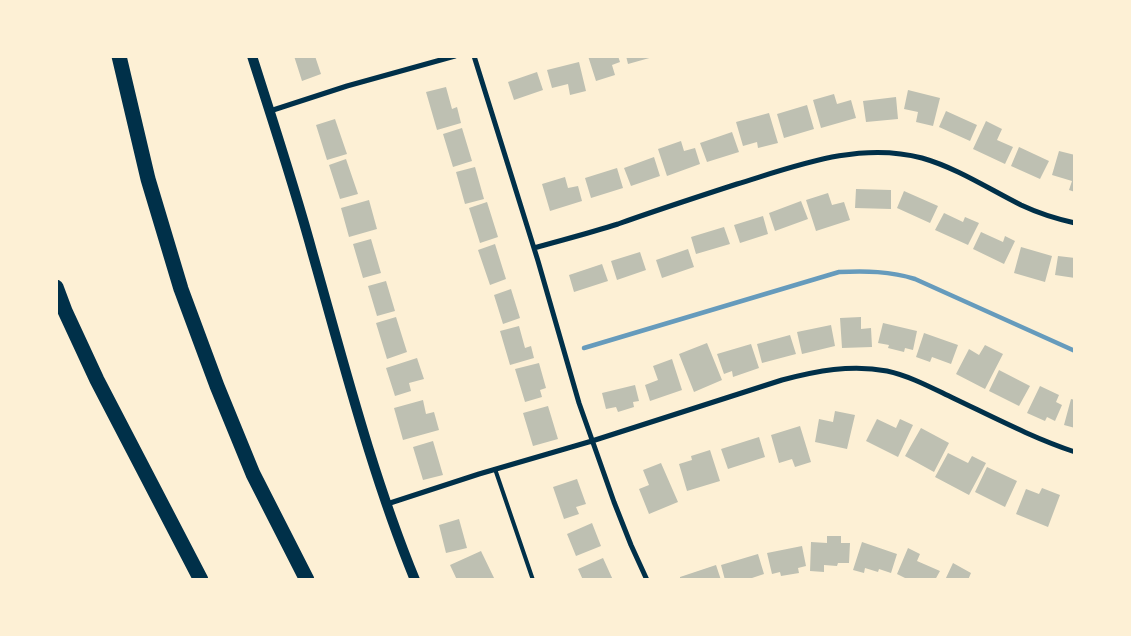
<!DOCTYPE html>
<html>
<head>
<meta charset="utf-8">
<style>
	body { margin:0 }
	#map { position:relative; width:1131px; height:636px; overflow:hidden; background:#fdf0d5; font-family:"Alegreya Sans",sans-serif }
	canvas { display:block }
	.frame { position:absolute; inset:0; border:58px solid #fdf0d5; pointer-events:none }
</style>
</head>
<body>
<div id="map">
<canvas width="1131" height="636"></canvas>
<div class="frame"></div>
</div>
<script>
const ctx = document.querySelector('canvas').getContext('2d');
ctx.lineJoin = 'round';
function trace(path, color, width, dash) {
  ctx.strokeStyle = color;
  ctx.lineWidth = width;
  ctx.lineCap = dash ? 'butt' : 'round';
  ctx.setLineDash(dash || []);
  ctx.stroke(path);
}
function fillPath(path, color) {
  ctx.fillStyle = color;
  ctx.fill(path, 'evenodd');
}
const stream = new Path2D(`
	M584 348 839 272C866 271 890 271 915 279L1075 351`);
const building = new Path2D(`
	M294 56H315L321 74 302 81Z
	M588 56H618L620 62 612 65 615 75 596 81Z
	M626 56H653V57L628 64Z
	M579 62 586 91 570 95 568 84 552 88 547 70Z
	M537 72 543 90 514 100 508 82Z
	M446 87 452 109 457 107 461 123 437 130 426 92Z
	M908 90 940 98 933 126 916 122 918 112 904 109Z
	M834 94 837 104 851 100 856 118 821 128 813 100Z
	M896 97 898 119 866 122 863 101Z
	M807 105 814 129 784 138 777 114Z
	M946 111 977 125 970 141 939 127Z
	M769 113 778 143 758 148 757 142 743 146 736 122Z
	M335 119 347 154 327 160 316 125Z
	M986 121 1002 129 997 140 1013 147 1005 164 973 149Z
	M462 128 472 161 453 167 443 134Z
	M732 132 739 152 707 162 700 143Z
	M681 141 684 151 695 148 700 164 667 176 658 149Z
	M1019 147 1049 161 1040 179 1011 166Z
	M1059 151 1075 155V192L1069 190 1072 181 1052 175Z
	M654 157 660 176 631 186 624 168Z
	M346 159 358 194 340 199 329 165Z
	M475 167 484 199 465 204 456 172Z
	M617 168 623 188 591 198 585 178Z
	M565 177 568 188 578 186 582 201 550 211 542 184Z
	M856 189 891 190V209L855 208Z
	M904 191 938 206 930 223 897 208Z
	M828 193 832 205 844 202 850 220 816 231 806 200Z
	M369 200 377 229 349 237 341 208Z
	M801 201 808 219 775 231 769 213Z
	M487 202 498 237 480 243 469 208Z
	M944 213 963 222 965 217 979 223 968 245 935 230Z
	M763 216 768 234 740 243 734 225Z
	M724 227 730 244 696 254 691 237Z
	M981 232 1003 242 1005 236 1015 241 1004 264 973 249Z
	M371 239 381 273 363 278 353 244Z
	M495 244 506 279 490 285 478 250Z
	M1021 247 1052 256 1045 282 1014 273Z
	M688 249 694 267 662 278 656 260Z
	M640 252 646 270 617 280 611 261Z
	M1058 256 1075 258V278L1055 275Z
	M602 264 608 281 574 292 569 275Z
	M386 281 395 311 377 316 368 286Z
	M511 289 520 318 503 324 494 295Z
	M396 317 407 352 387 359 376 323Z
	M861 317V329L871 328 872 347 842 348 840 318Z
	M883 323 917 331 913 350 905 348 904 352 888 348 889 345 878 343Z
	M831 325 835 346 802 354 797 332Z
	M519 326 525 348 531 346 534 358 510 365 500 331Z
	M924 333 958 345 951 364 932 357 930 362 916 357Z
	M790 335 796 354 762 363 757 344Z
	M707 343 722 380 694 392 679 354Z
	M751 344 759 368 733 377 732 371 724 374 717 354Z
	M985 345 1003 354 985 389 956 374 969 349 979 355Z
	M417 358 424 379 409 383 411 391 395 396 386 368Z
	M672 359 682 390 650 401 645 385 658 380 653 366Z
	M539 363 546 388 540 390 542 397 525 402 515 369Z
	M999 370 1030 386 1019 406 989 391Z
	M635 385 639 401 633 402 634 407 618 412 616 407 606 409 602 393Z
	M1040 386 1059 395 1056 402 1062 405 1055 421 1047 417 1045 421 1027 413Z
	M1071 399 1075 400V428L1064 425Z
	M423 400 426 414 434 412 439 430 403 440 394 408Z
	M548 406 558 439 533 446 523 413Z
	M835 411 855 415 847 449 815 442 819 419 833 422Z
	M877 419 896 428 900 419 913 425 898 457 866 441Z
	M800 426 811 462 795 467 792 459 779 463 771 435Z
	M921 428 949 443 934 472 905 456Z
	M759 437 765 457 728 469 721 449Z
	M433 441 443 475 423 480 413 447Z
	M710 450 720 481 687 491 679 464 692 460 691 456Z
	M948 453 968 463 972 456 986 463 969 495 935 477Z
	M661 463 678 502 649 514 639 489 649 485 643 470Z
	M987 467 1017 481 1005 507 975 492Z
	M577 479 586 504 576 507 579 514 564 519 553 487Z
	M1042 488 1060 495 1048 527 1016 514 1026 489 1039 494Z
	M459 519 467 548 446 553 439 525Z
	M592 523 601 546 576 556 567 534Z
	M827 536H841V543H850L849 563H838L837 566 824 565V572L810 571 811 542 827 543Z
	M862 542 897 554 891 573 879 569 878 572 865 568 864 573 853 570Z
	M802 546 806 566 798 568 799 573 781 576 780 572 772 574 767 553Z
	M908 548 920 554 917 561 940 571 935 580H904L905 578 897 574Z
	M481 551 495 580H457L450 565Z
	M758 554 764 574 752 578V580H725L721 565Z
	M603 558 613 580H583L578 569Z
	M953 563 971 573 968 580H945Z
	M716 565 721 580H680V577Z`);
const service = new Path2D(`
	M495 469 533 580`);
const minor = new Path2D(`
	M474 56 538 261 579 403 614 502 631 545 647 580
	M270 111 347 86 455 56
	M534 248C562 240 590 233 618 224 657 210 697 197 737 184 796 166 859 141 922 158 957 168 989 189 1021 205 1038 213 1057 219 1075 223
	M387 504 479 474 592 441 782 380C816 371 851 364 887 371 910 376 932 388 953 398 993 417 1033 438 1075 452`);
const secondary = new Path2D(`
	M252 56C273 122 295 188 313 255 344 364 372 475 415 580`);
const motorway = new Path2D(`
	M119 56 148 179 181 289 217 386 253 474 307 580
	M56 287 65 311 97 380 201 580`);
trace(stream, '#669bbc', 4.5);
fillPath(building, '#bec0b2');
trace(service, '#003049', 4);
trace(minor, '#003049', 5);
trace(secondary, '#003049', 10);
trace(motorway, '#003049', 15);
</script>
</body>
</html>
